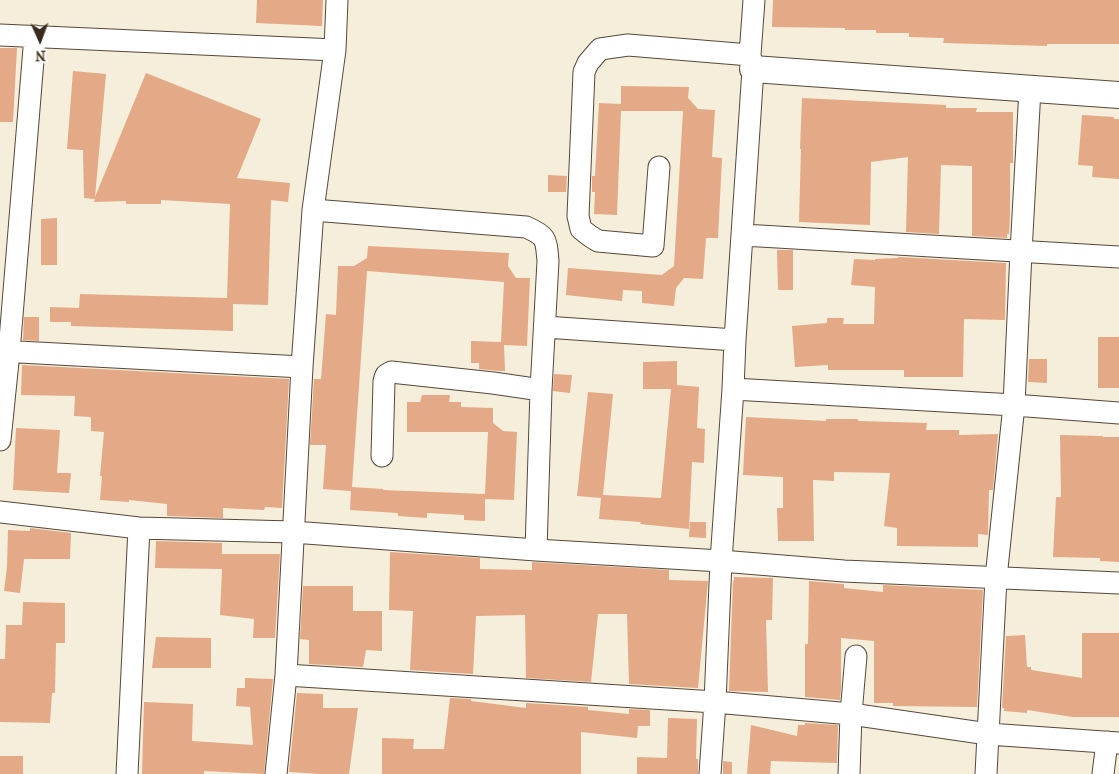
<!DOCTYPE html>
<html>
<head>
<meta charset="utf-8">
<style>
	body { margin:0 }
	#map { position:relative; width:1119px; height:774px; overflow:hidden; background:#f5eeda; font-family:"IM FELL French Canon",serif }
	canvas { display:block }
	.north { position:absolute; left:15px; top:15px; width:50px; height:50px; -webkit-text-stroke:4px #fdfcf7; paint-order:stroke; rotate:178deg; font-size:14px; font-weight:700; line-height:20px; text-align:center; color:#3b2a1e }
	.north::after { content:''; display:block; margin:auto; width:18px; height:22px; background:#3b2a1e; clip-path:polygon(50% 0,100% 100%,50% 72%,0 100%) }
</style>
</head>
<body>
<div id="map">
<canvas width="1119" height="774"></canvas>
<div class="north">N</div>
</div>
<script>
const ctx = document.querySelector('canvas').getContext('2d');
ctx.lineJoin = 'round';
function fillPath(path, color) {
  ctx.fillStyle = color;
  ctx.fill(path, 'evenodd');
}
function trace(path, color, width, dash) {
  ctx.strokeStyle = color;
  ctx.lineWidth = width;
  ctx.lineCap = dash ? 'butt' : 'round';
  ctx.setLineDash(dash || []);
  ctx.stroke(path);
}
const building = new Path2D(`
	M257 0H323L322 26 256 23Z
	M773 0H1119V44H1047V46L943 43 944 38 909 37V33H876V30H845V28L772 27Z
	M0 48H17L13 122H0Z
	M73 71 106 74 95 197 146 73 261 119 237 178 290 183 288 202 271 200 268 305 233 304V331L71 326V322H50V307L79 308 80 294 227 298 230 204 161 200V204H126V201L94 202 95 199 84 198 83 150 67 149Z
	M621 86 689 87 688 98 698 109 715 110 712 157 722 158 718 238H706L703 279 684 278 676 288 674 306 642 303V291L623 290 622 301 566 295 568 268 662 275 674 266 683 111H621L617 215 594 214 595 192H592V176H595L599 103 621 104Z
	M802 98 946 105V108H977L976 112H1013V163H1010V216L1009 234H1007V238L972 236V166L941 165 939 234 906 232 908 157 871 162 870 225 799 222 801 149H800Z
	M1082 115 1114 117V119H1119V179L1092 177 1093 166 1078 165Z
	M548 175 567 176 566 192H548Z
	M57 218V265H41V219Z
	M368 246 509 253 508 266 516 278H530L527 346 504 345 505 371H499L479 369V363H471V341L501 342 504 282 367 271 352 487 383 489V490L485 494 488 432H407V402H420L422 395H450L449 402H461V407L493 408V423L503 431 517 432 514 500 485 499V521L464 520V515L427 513V518L398 516V513L350 510 351 491 323 489 326 445H310L314 379H321L326 314 336 315 338 266H354L367 258Z
	M777 250H793V290H778Z
	M898 257 1006 263 1005 320 964 319 963 377H904V370H828V365L795 367 792 326 827 323V318H844L843 324H874L875 287 851 285 854 259 875 260V259L898 258Z
	M24 317H39V341L23 340Z
	M1098 337H1119V388H1098Z
	M1029 359H1047V383L1028 382Z
	M677 361V385L699 387 697 428 705 429 704 463 692 462 689 529 640 524 641 522 599 519 601 498 577 496 588 392 613 394 603 495 661 498 671 389H643V362Z
	M22 365 289 379 282 508 265 507 264 510 223 508V518L167 516V504L129 500V502L100 500 102 476H100L104 432 91 431V417L74 416 75 396 21 395Z
	M554 374 572 375 570 393 553 391Z
	M746 417 826 421V419H858V421L927 423 926 430H959V435L998 434 993 490H989L988 535 978 534V547L897 546V528L884 526 890 473 834 472V481L813 480 814 541H778L777 508H783V477L743 475Z
	M16 428 60 430 57 473H71L69 493 13 490Z
	M1060 435 1103 436V437H1119V562L1100 561V558L1053 557 1056 497H1061Z
	M690 522H706V538L689 537Z
	M30 528 71 533 70 559H24L20 593 4 591 7 567 8 530 30 531Z
	M156 541 222 543V554H280L275 638H253L254 619 220 615 222 569 155 568Z
	M390 552 480 558V569L532 570V562L669 570V580L708 581 698 688 629 684 627 614H598L591 682 526 678 525 615 476 616 473 674 410 670 413 611 389 610Z
	M734 577 773 578 772 620H766L768 692 729 691 733 581H734Z
	M809 581 844 584V588L883 592V585L983 590 977 707 893 706V703H874V641L841 638V688L840 700 805 697V644H808Z
	M303 586H353V611H382V651L366 650 363 667 309 664V640L300 639Z
	M23 602 65 603V643H56L55 693H52L50 723 0 722V659H5L6 625H22Z
	M1082 633H1119V717H1073L1027 710V713L1004 711V708H1002L1006 636 1025 635 1027 667H1031V670L1082 678Z
	M156 637 211 638V668H152Z
	M245 678 273 679 264 774 204 771V774H142L144 702 193 704 192 741 253 745 250 707 236 706 237 688H245Z
	M297 693 323 694V708H358L349 774H321L289 772Z
	M450 698 471 699V701L526 708V703L588 707V710L629 714V709L650 710V726H638L637 738 581 732V774H382V738L414 739 413 749H444Z
	M668 718 697 719 696 759H698V774H637V757L667 758Z
	M805 723 838 725 837 763 771 761 770 774H747L751 725 797 736 798 725H805Z
	M0 756H23V774H0Z
	M723 761 732 762V774H723Z`);
const minor = new Path2D(`
	M0 35 335 50
	M659 167 653 246 598 241 590 236 581 229 578 216 584 72 588 63 600 49 628 45 750 55
	M313 210 526 227C547 236 546 239 548 261L541 390 536 550
	M743 235 1119 257
	M545 327 735 340
	M0 351 302 367
	M733 389 1014 405 1119 413
	M0 440 9 352 35 36
	M382 456 384 381 386 375 391 372 493 383 541 390
	M0 512 139 528 293 532 536 550 721 561 844 571 1119 583
	M286 675 715 702 851 714 988 734 1119 743
	M127 774 139 528
	M276 774 286 675 302 367 313 210 335 50 337 0
	M710 774 715 702 721 561 733 389 735 340 753 69 750 55 754 0
	M849 774 851 714 856 656
	M986 774 996 578 1014 405 1021 252 1030 89
	M1103 774 1107 742`);
const tertiary = new Path2D(`
	M753 69 1119 95`);
fillPath(building, '#e4a986');
trace(minor, '#57473a', 23);
trace(tertiary, '#57473a', 28);
trace(minor, '#fff', 21);
trace(tertiary, '#fff', 26);
</script>
</body>
</html>
